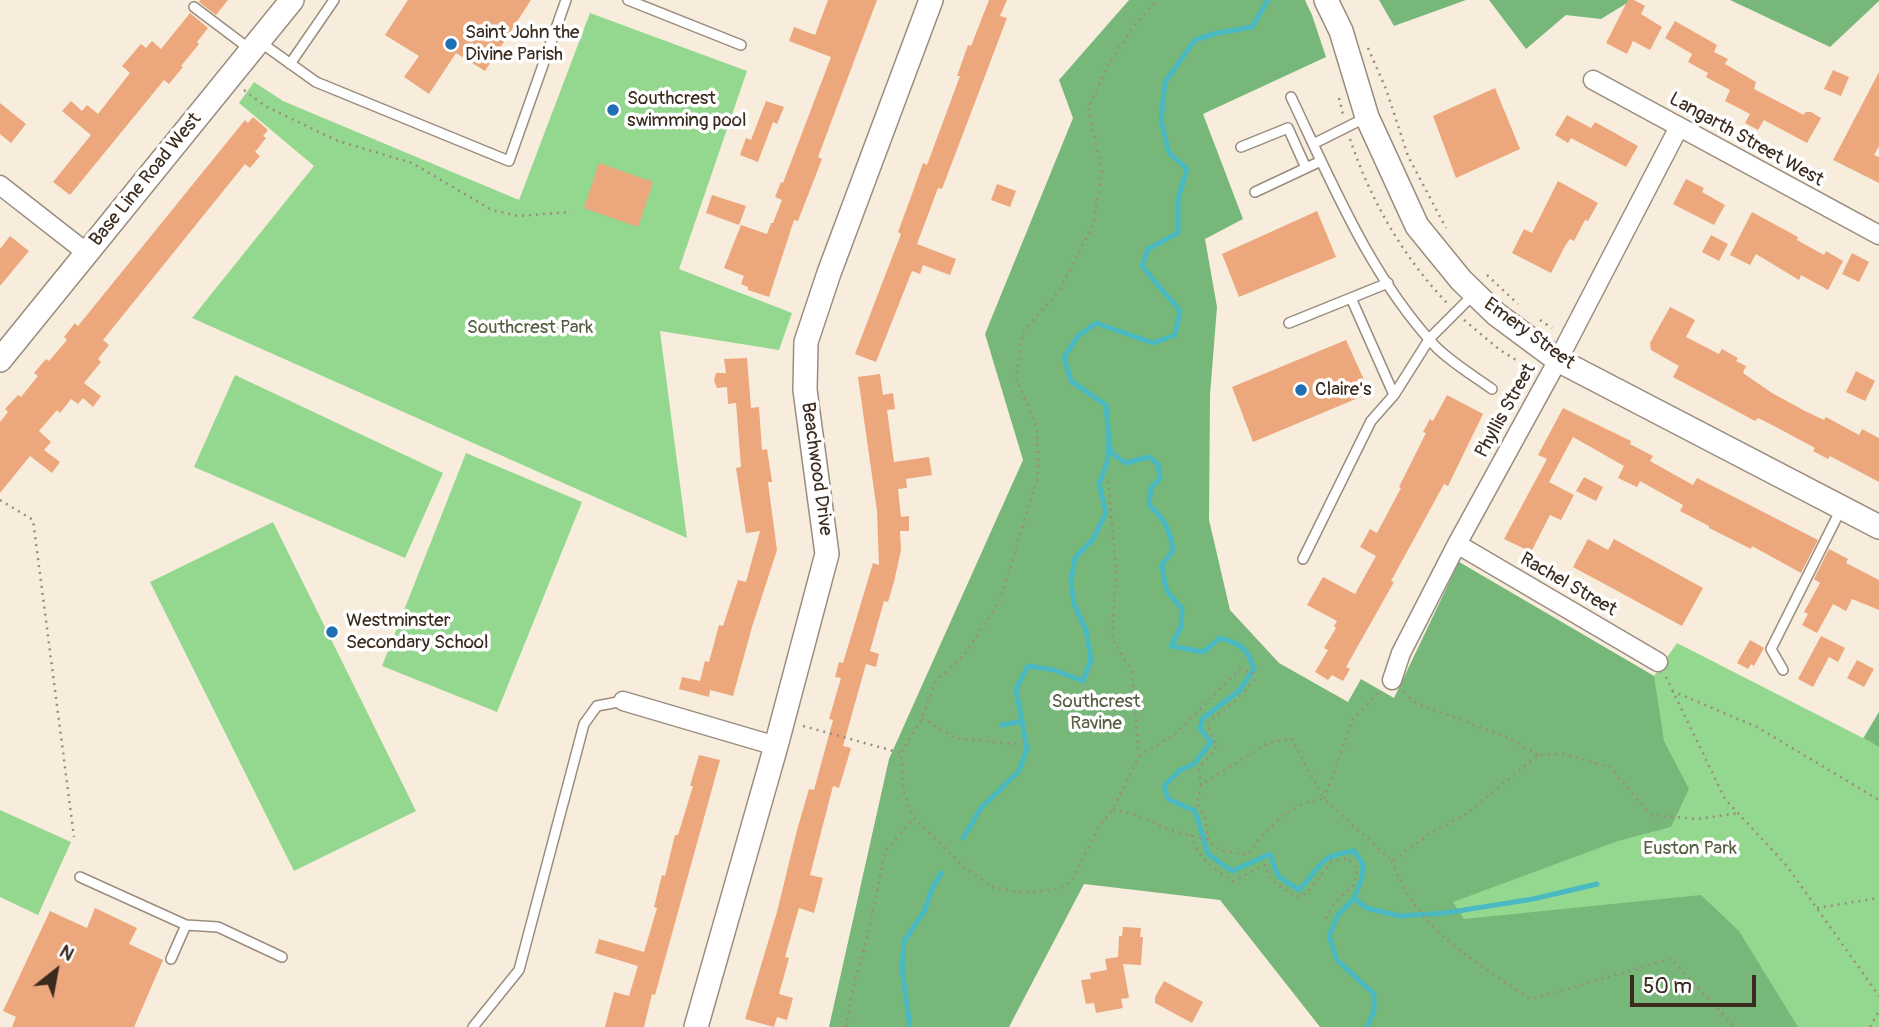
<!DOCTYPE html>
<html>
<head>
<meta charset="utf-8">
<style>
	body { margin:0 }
	#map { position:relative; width:1879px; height:1027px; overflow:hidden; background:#f8eddd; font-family:Pangolin,sans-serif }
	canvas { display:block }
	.north { position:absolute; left:21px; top:936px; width:70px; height:70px; -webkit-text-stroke:5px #fff; paint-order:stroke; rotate:31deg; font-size:19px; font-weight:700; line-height:28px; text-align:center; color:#3b2a1e }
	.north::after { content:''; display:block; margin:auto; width:24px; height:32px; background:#3b2a1e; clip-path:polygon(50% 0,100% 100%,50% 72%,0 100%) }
	.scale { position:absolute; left:1630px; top:975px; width:126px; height:32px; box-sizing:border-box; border:4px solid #3b2a1e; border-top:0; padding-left:9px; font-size:21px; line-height:24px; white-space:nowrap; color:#3b2a1e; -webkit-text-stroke:5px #fff; paint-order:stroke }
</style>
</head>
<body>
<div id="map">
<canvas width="1879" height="1027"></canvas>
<div class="north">N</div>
<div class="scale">50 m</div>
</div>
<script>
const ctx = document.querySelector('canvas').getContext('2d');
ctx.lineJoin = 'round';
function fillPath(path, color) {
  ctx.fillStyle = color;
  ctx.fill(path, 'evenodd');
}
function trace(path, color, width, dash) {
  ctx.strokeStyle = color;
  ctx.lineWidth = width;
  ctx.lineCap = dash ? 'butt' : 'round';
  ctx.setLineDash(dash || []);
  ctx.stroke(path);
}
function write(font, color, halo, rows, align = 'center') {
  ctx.font = font + ' Pangolin,sans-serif';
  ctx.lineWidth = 7;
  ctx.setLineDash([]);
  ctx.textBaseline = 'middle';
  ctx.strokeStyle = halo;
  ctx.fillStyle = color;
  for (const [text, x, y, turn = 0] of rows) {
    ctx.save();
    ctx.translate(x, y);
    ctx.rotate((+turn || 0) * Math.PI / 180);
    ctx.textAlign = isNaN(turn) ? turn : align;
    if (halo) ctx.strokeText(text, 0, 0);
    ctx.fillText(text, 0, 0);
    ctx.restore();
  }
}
const green = new Path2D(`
	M590 13 747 71 679 269 792 313 779 350 660 331 687 538 192 318 314 166 239 103 254 82 283 101 519 200Z
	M235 375 443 473 405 558 194 467Z
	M466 453 582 502 497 712 382 666Z
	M273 522 416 811 294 871 150 582Z
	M1459 562 1654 676 1677 643 1863 738 1879 712V1027H1577L1307 867 1395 699Z
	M0 810 71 842 38 915 0 897Z`);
const forest = new Path2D(`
	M1129 0H1305L1312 15 1326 57 1203 114 1243 219 1205 239 1217 307 1210 395 1209 520 1230 610 1279 663 1348 702 1361 679 1394 698 1459 562 1654 676 1664 741 1689 789 1671 827 1618 841 1453 902 1464 919 1701 895 1739 931 1798 1027H1320L1220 900 1084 884 1009 1027H829L889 759 1023 460 985 334 1073 118 1059 80Z
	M1379 0H1466L1394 26Z
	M1489 0H1632L1601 19 1566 15 1526 49Z
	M1730 0H1879V1L1830 47Z
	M1879 712V747L1864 738Z`);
const stream = new Path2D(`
	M1109 446 1113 454 1125 463 1149 457 1158 464 1160 478 1151 488 1149 505C1165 519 1170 530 1173 551L1162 564C1165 588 1164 591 1182 608L1181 627 1171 646 1203 652 1220 638C1241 644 1247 647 1254 669L1239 691 1203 718 1200 729 1211 742 1194 764 1180 770 1164 786 1168 799 1195 811 1208 854 1232 871 1270 854 1278 876 1299 890C1323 866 1316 856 1354 851L1363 864 1362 878 1354 898 1338 915 1329 936 1337 960 1374 994V1011L1367 1027
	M1002 725 1022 721
	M963 838 981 808 1019 771 1027 749 1016 689 1028 666 1054 670 1083 681 1091 660 1086 630 1074 604 1071 582 1075 558 1093 539 1106 513 1099 484 1107 463 1109 440 1106 405 1071 381 1064 357 1078 336 1096 323 1153 343 1175 335 1180 311 1142 266 1148 249 1178 233V199L1187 169 1169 153 1161 121 1165 82 1195 40 1217 33 1252 27 1268 0
	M1354 898 1366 908 1400 916 1445 913 1533 899 1597 884
	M910 1027 902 969 904 941 925 910 931 891 941 873`);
const building = new Path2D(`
	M200 0H228L216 15 199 2Z
	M408 0H531L485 71 456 53 429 94 404 77 419 56 385 35Z
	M828 0H877L818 157 822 159 798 221 794 220 769 297 748 290V287L741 284 744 276 724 268 741 225 767 234 771 223H773L782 200 775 197 781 182 783 183 831 57 789 41 794 27 815 35Z
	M989 0H1007L1000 16 1007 18 942 189 938 188 917 244 956 259 950 275 923 265 920 274 912 271 876 362 855 354 901 234 898 232 912 194 923 163 927 165 960 76H957L968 45 971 46Z
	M1628 0H1634L1645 6 1641 14 1662 27 1650 50 1633 41 1627 54 1606 43Z
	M190 13 208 28 197 42 199 44 181 66 183 67 169 84 164 80 70 195 53 182 91 135 62 111 71 101 82 111 87 105 98 114 130 73 122 66 141 44 146 48 152 41 161 49Z
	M1675 21 1717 45 1714 52 1728 59 1725 64 1756 82 1754 89 1804 115 1805 112H1811L1821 118 1807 143 1764 120 1758 130 1745 123 1750 114 1725 101 1730 90 1706 77 1708 73 1688 62 1692 54 1665 38Z
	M1833 70 1849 77 1841 96 1824 89Z
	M1879 72V146L1874 155 1879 157V183L1833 160Z
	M1495 88 1520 149 1456 178 1433 116Z
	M766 101 784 107 777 124 773 122 758 162 740 155 746 138 751 140Z
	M0 103 26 124 11 143 0 134Z
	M1567 115 1591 128 1595 122 1638 146 1626 167 1571 138 1568 143 1555 135Z
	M253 117 268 130 263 136 266 138 255 152 260 156 250 168 245 164 103 340 109 345 98 359 101 362 84 383 101 396 93 407 83 398 78 404 71 399 60 413 57 410 39 431 51 442 44 450 60 462 52 473 30 456 0 493V422L8 412 5 409 18 395 21 397 38 376 34 373 46 359 49 361 67 340 64 337 75 323 78 326 245 120 248 123Z
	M599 163 653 182 638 227 584 208Z
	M1686 179 1704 188 1702 192 1725 205 1714 225 1673 204Z
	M1558 181 1598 203 1588 221 1585 220 1574 241 1570 239 1565 246 1551 273 1512 253 1524 229 1532 233Z
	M997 184 1016 191 1010 207 991 200Z
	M712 195 746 206 739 225 706 213Z
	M1317 211 1336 257 1239 297 1222 254Z
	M1752 212 1798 237 1797 240 1824 255 1826 251 1843 261 1828 290 1801 275 1799 280 1756 254 1750 265 1730 255Z
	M1711 235 1728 244 1719 261 1702 252Z
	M10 236 29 251 0 286V249Z
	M1852 253 1869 262 1859 282 1842 274Z
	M1670 307 1695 320 1686 337 1719 354 1722 349 1738 358 1736 361 1746 366 1743 373 1772 393 1805 411 1824 420 1826 417 1859 435 1862 429 1879 438V482L1830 456 1828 459 1813 451 1815 448 1774 426 1758 418 1755 421 1673 377 1679 366 1651 350 1650 343Z
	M1346 340 1370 393 1253 442 1232 387Z
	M747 358 751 408 759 407 762 450 767 449 772 482H768L770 498 777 550 752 627 733 696 710 690 709 697 679 689 682 677 700 681 705 661 709 662 719 625 723 626 738 580 746 582 760 531 746 533 736 468 741 467 736 403 728 404 727 387 717 388 714 381 716 373H726L724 359Z
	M1856 371 1875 381 1865 401 1846 392Z
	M880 374 883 395 893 393 895 409 887 410 894 462 929 457 932 475 906 479 907 488 898 489 901 517 909 516V531H900L901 550 894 582 888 602 884 601 870 651 879 654 876 667 866 664 843 746 851 748 839 788 833 786 810 875 823 878 814 913 799 908 785 957 789 958 779 994 793 998 787 1020 777 1017 774 1027 745 1019 777 912 797 830 809 789 814 790 833 720 829 719 841 678 835 677 839 662 843 663 873 563 879 565 877 511 858 377Z
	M1447 395 1483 414 1448 486 1444 484 1391 581 1394 582 1346 667 1350 669 1343 681 1332 675 1328 680 1315 672 1328 650 1324 648 1336 628 1334 626 1337 621 1307 605 1323 577 1355 594 1376 556 1360 547 1370 529 1377 533 1401 488 1399 487 1426 433 1423 432 1430 419 1433 421Z
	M1563 408 1631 441 1630 444 1653 456 1650 461 1693 485 1697 478 1818 540 1801 573 1752 546 1751 549 1709 528V526L1680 511 1683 505 1640 481 1637 487 1618 478 1624 466 1573 437 1549 482 1574 495 1561 520 1550 515 1531 552 1504 539 1547 459 1538 455Z
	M1584 477 1603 487 1596 501 1576 491Z
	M1588 539 1608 550 1614 539 1703 588 1682 626 1573 567Z
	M1829 549 1848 559 1846 563 1879 580V610L1852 599 1846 611 1833 604 1817 633 1802 625 1808 614 1804 612 1820 583 1814 579Z
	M1821 636 1845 648 1838 662 1829 657 1813 687 1798 679Z
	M1750 640 1764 648 1754 666 1751 664 1748 669 1737 663Z
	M1857 660 1874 669 1864 687 1847 678Z
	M699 755 720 760 655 995 652 994 644 1027H605L614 992 629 996 638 966 595 953 599 939 644 952 657 908 654 907 662 875 665 876 675 835H678L693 786H690Z
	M95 908 137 928 129 944 163 960 134 1027H12L16 1017 3 1011 50 911 87 928Z
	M1123 927 1141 928 1140 937H1143L1141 965 1123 964 1129 998 1121 999 1123 1008 1096 1013 1094 1003 1086 1004 1081 980 1091 979 1090 973 1107 970 1105 959 1118 957 1119 936H1122Z
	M1164 981 1203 1002 1192 1023 1155 1003V997Z`);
const path = new Path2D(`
	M1368 48 1386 89 1408 156 1446 228
	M244 90 265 106 338 141 412 163 492 210 518 216 571 212
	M1339 98 1343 115
	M1350 139C1370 199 1403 257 1447 303
	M1487 275 1518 304
	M1464 320 1500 350 1532 370
	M1540 320 1552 328
	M1108 481 1116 569 1112 639 1132 671 1139 756 1113 809 1099 827 1071 881 1058 889 1025 893 992 887 964 867 914 818 903 790 901 753 922 718 935 682 965 654 1000 600 1038 476 1037 427 1016 378 1023 332 1061 288 1093 224 1102 172 1088 108 1108 65 1136 23 1157 0
	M0 500 33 520 74 837
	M1666 677 1725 799 1787 866 1879 996
	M1672 691 1757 727 1879 800
	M1404 692 1416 703 1509 738 1538 755
	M922 718 955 738 1016 744
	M803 726 901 753
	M1139 756 1175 734 1240 669 1252 672 1254 680C1241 697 1227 709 1208 721L1209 730 1217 746 1199 769 1201 785
	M1324 799 1353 719 1379 692
	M1113 809 1136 815 1170 830 1208 840 1220 850 1248 855C1264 830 1292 801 1324 799L1392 861 1431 833 1468 813 1538 755 1565 754 1610 767 1651 815 1697 819 1739 813
	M1191 835C1200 860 1211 867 1233 881L1265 865 1271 880 1296 897 1307 893 1331 862 1347 858 1357 868 1354 885 1335 903 1325 919
	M1208 840 1205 817 1197 804 1201 785 1268 743 1291 738 1324 799
	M1392 861C1415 928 1474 962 1531 999L1671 959 1735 1027
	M1817 908 1879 898
	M846 1027 853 987 869 931 885 851 914 818
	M1870 1027 1879 1011`);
const service = new Path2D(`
	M628 0 741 45
	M194 7 251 50
	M260 42 316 82 509 161 566 0
	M290 64 334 0
	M1291 97C1332 183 1370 276 1436 347 1452 363 1474 376 1492 389
	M1313 144 1365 118
	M1241 147 1288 128 1306 168
	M1255 192 1321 161
	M1351 298 1394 395
	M1289 323 1388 283
	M1303 559 1371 421 1394 395 1430 338 1473 295
	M1783 670 1771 649 1841 509
	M80 877 186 925 218 927 282 957
	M171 959 186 925
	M473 1027 519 970 584 724 597 706 623 701`);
const minor = new Path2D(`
	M1593 80 1879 235
	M0 185 87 253
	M1457 544 1658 662
	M1392 680 1401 653 1457 544 1558 360 1679 127
	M623 701 776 746`);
const tertiary = new Path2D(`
	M1326 0 1341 31 1367 117 1417 226 1461 280 1496 314 1558 360 1879 527
	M0 360 292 0
	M696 1027 776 746 827 554 805 390 806 342 829 273 931 0`);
const markers = [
	[451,44,7,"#1f6fb2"],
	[613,110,7,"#1f6fb2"],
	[1301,390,7,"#1f6fb2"],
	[332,632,7,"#1f6fb2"]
];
const poiNames = [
	["Saint John the",465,33],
	["Divine Parish",465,55],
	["Southcrest",627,99],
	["swimming pool",627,121],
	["Claire's",1315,390],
	["Westminster",346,621],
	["Secondary School",346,643]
];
const streetNames = [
	["Langarth Street West",1746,140,29],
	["Base Line Road West",146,180,-51],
	["Emery Street",1529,334,36],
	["Phyllis Street",1506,411,-61],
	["Beachwood Drive",816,469,82],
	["Rachel Street",1568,585,30]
];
const parkNames = [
	["Southcrest Park",530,328],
	["Southcrest",1096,702],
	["Ravine",1096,724],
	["Euston Park",1690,849]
];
fillPath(green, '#94d890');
fillPath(forest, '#77b87a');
trace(stream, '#4ab9c2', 5);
fillPath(building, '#eca77d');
trace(service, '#9a8c7e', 12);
trace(minor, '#9a8c7e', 21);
trace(tertiary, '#9a8c7e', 26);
trace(path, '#9a8c7e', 2.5, [2, 5]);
trace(service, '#fff', 9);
trace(minor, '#fff', 18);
trace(tertiary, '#fff', 23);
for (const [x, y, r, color] of markers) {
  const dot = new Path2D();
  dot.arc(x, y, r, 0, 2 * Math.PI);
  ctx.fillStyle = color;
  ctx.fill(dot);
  trace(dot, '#fff', 2.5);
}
write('19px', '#3b2a1e', '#fff', poiNames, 'left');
write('19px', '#3b2a1e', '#fff', streetNames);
write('19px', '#565e40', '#fff', parkNames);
</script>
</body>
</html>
